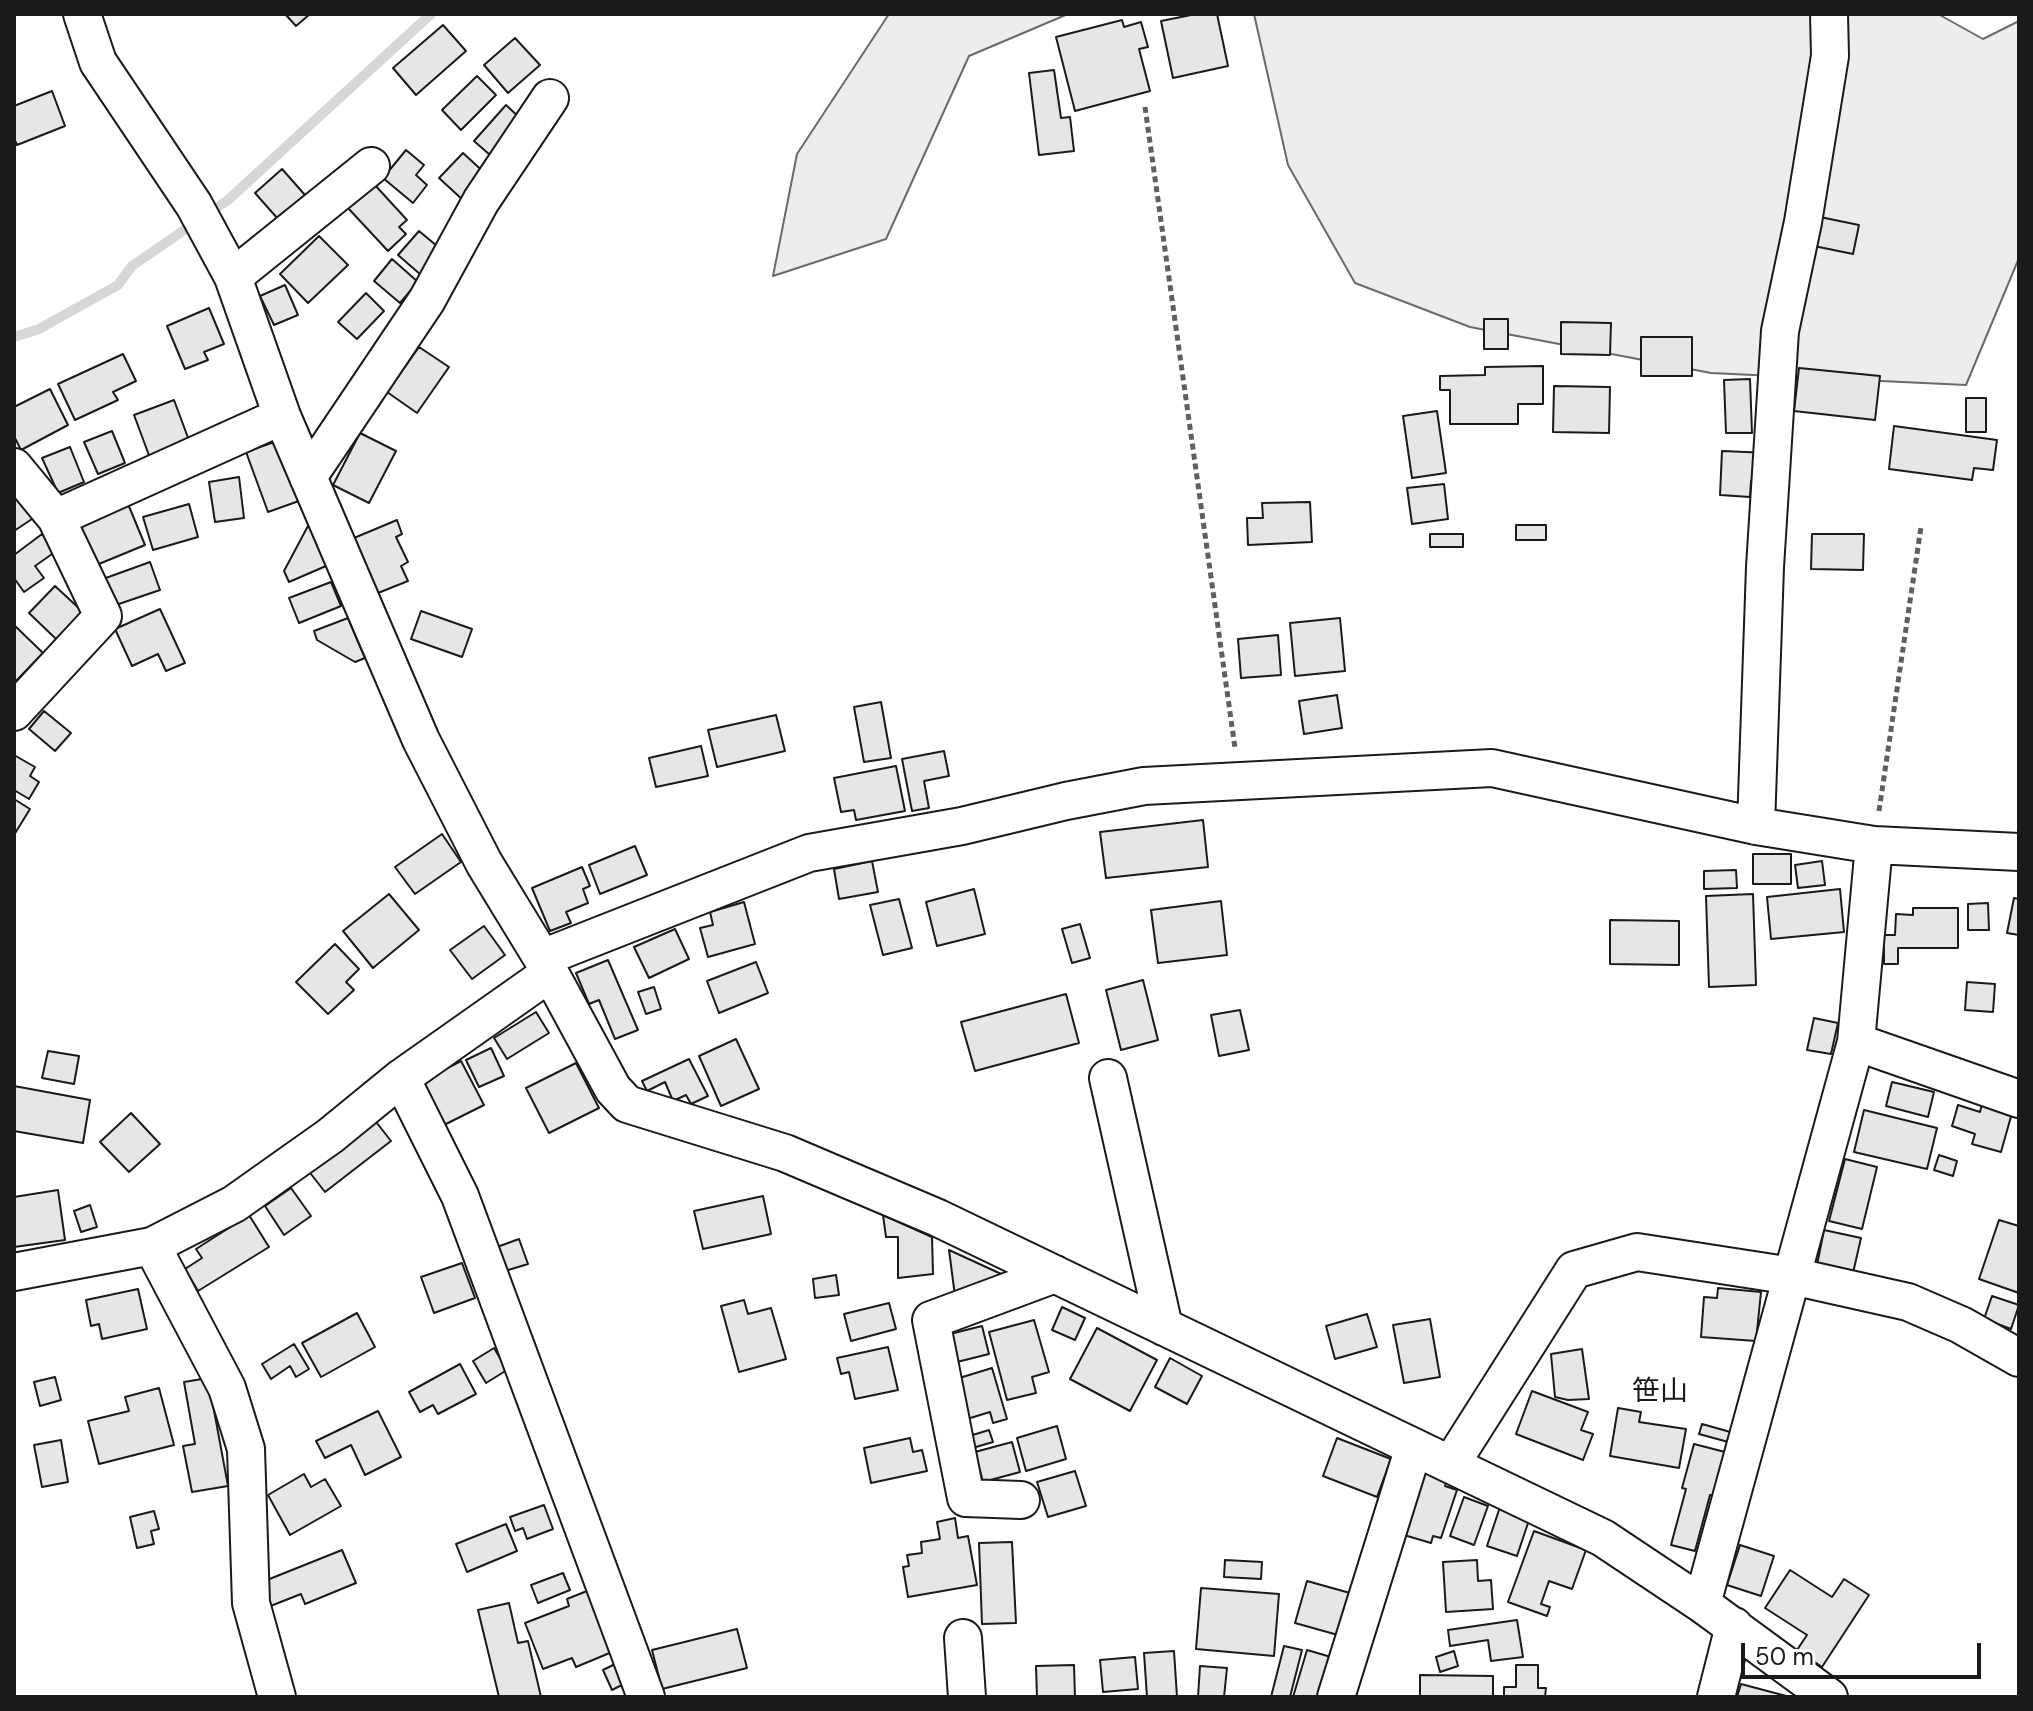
<!DOCTYPE html>
<html>
<head>
<meta charset="utf-8">
<style>
	body { margin:0 }
	#map { position:relative; width:2033px; height:1711px; overflow:hidden; background:#fff; font-family:"DM Sans",sans-serif }
	canvas { display:block }
	.frame { position:absolute; inset:0; border:16px solid #1a1a1a; pointer-events:none }
	.scale { position:absolute; left:1741px; top:1643px; width:240px; height:36px; box-sizing:border-box; border:4px solid #1a1a1a; border-top:0; padding-left:10px; font-size:24px; line-height:28px; white-space:nowrap; color:#1a1a1a; -webkit-text-stroke:6px #fff; paint-order:stroke }
</style>
</head>
<body>
<div id="map">
<canvas width="2033" height="1711"></canvas>
<div class="frame"></div>
<div class="scale">50 m</div>
</div>
<script>
const ctx = document.querySelector('canvas').getContext('2d');
ctx.lineJoin = 'round';
function fillPath(path, color) {
  ctx.fillStyle = color;
  ctx.fill(path, 'evenodd');
}
function trace(path, color, width, dash) {
  ctx.strokeStyle = color;
  ctx.lineWidth = width;
  ctx.lineCap = dash ? 'butt' : 'round';
  ctx.setLineDash(dash || []);
  ctx.stroke(path);
}
function write(font, color, halo, rows, align = 'center') {
  ctx.font = font + ' "DM Sans","Noto Sans JP",sans-serif';
  ctx.lineWidth = 6;
  ctx.setLineDash([]);
  ctx.textBaseline = 'middle';
  ctx.strokeStyle = halo;
  ctx.fillStyle = color;
  for (const [text, x, y, turn = 0] of rows) {
    ctx.save();
    ctx.translate(x, y);
    ctx.rotate((+turn || 0) * Math.PI / 180);
    ctx.textAlign = isNaN(turn) ? turn : align;
    if (halo) ctx.strokeText(text, 0, 0);
    ctx.fillText(text, 0, 0);
    ctx.restore();
  }
}
const built = new Path2D(`
	M889 14H1068L969 56 886 239 773 276 797 154Z
	M1254 14H1938L1983 39 2019 21V258L1966 385 1711 373 1470 327 1355 283 1288 165Z`);
const stream = new Path2D(`
	M14 337 39 329 118 285 132 266 228 200 431 14`);
const building = new Path2D(`
	M285 14H310L296 26Z
	M1196 14H1217L1228 66 1173 78 1161 21Z
	M1122 20 1124 27 1141 22 1148 47 1139 49 1150 91 1075 111 1056 37Z
	M443 25 466 51 416 95 393 68Z
	M515 38 540 65 508 93 484 65Z
	M1054 70 1061 118 1070 117 1074 151 1039 155 1029 73Z
	M477 76 496 95 461 130 442 110Z
	M52 91 65 126 17 145 14 138V106Z
	M506 105 522 120 490 155 474 141Z
	M406 150 424 165 416 175 427 185 413 203 383 178Z
	M463 153 488 176 464 201 439 178Z
	M282 169 305 195 278 219 255 193Z
	M374 184 407 220 399 227 406 234 388 251 348 208Z
	M1820 217 1859 225 1853 254 1814 246Z
	M419 231 443 251 421 275 398 255Z
	M319 236 348 265 308 303 280 274Z
	M392 259 418 282 400 303 374 281Z
	M285 285 298 315 274 325 260 296Z
	M366 293 384 311 357 339 338 322Z
	M209 308 224 344 204 352 208 360 185 369 167 326Z
	M1484 319H1508V349H1484Z
	M1561 322 1611 323 1610 355 1561 354Z
	M1641 337H1692V376H1641Z
	M419 347 449 367 417 413 387 392Z
	M123 354 136 381 113 392 118 400 75 420 58 384Z
	M1543 366V404H1518V424H1450V390H1440V376L1485 375V367Z
	M1799 368 1880 376 1875 420 1794 411Z
	M1750 379 1752 433H1726L1724 380Z
	M1554 386 1610 387 1609 433 1553 432Z
	M50 389 68 425 21 450 14 436V407Z
	M1966 398H1986V432H1966Z
	M174 400 190 443 150 458 134 415Z
	M1437 411 1446 473 1412 478 1403 416Z
	M1894 426 1997 440 1993 470 1974 468 1972 480 1889 469Z
	M112 431 125 463 98 474 84 442Z
	M360 433 396 451 369 503 333 485Z
	M277 441 299 501 268 512 246 452Z
	M70 447 84 482 58 493 42 458Z
	M1722 451 1769 453 1767 482 1751 481 1750 497 1720 495Z
	M239 477 244 518 215 522 209 482Z
	M1444 484 1448 519 1412 524 1407 488Z
	M14 487 35 517 14 531Z
	M1310 502 1312 542 1248 545 1247 518H1263L1262 503Z
	M128 504 145 545 94 566 77 525Z
	M189 504 198 537 153 550 143 517Z
	M397 520 402 534 396 537 408 562 401 566 408 581 378 593 354 538Z
	M309 524 326 566 289 582 284 571Z
	M1516 525H1546V540H1516Z
	M42 534 55 552 35 566 44 578 24 592 14 578V555Z
	M1430 534H1463V547H1430Z
	M1812 534H1864L1863 570 1811 569Z
	M150 562 160 590 113 606 103 579Z
	M331 582 341 606 299 623 289 598Z
	M55 586 83 612 56 639 29 613Z
	M160 609 185 663 166 671 158 654 132 666 115 629Z
	M421 611 472 629 462 657 411 639Z
	M348 618 365 658 355 662 317 640 314 631Z
	M1340 618 1345 671 1295 676 1290 623Z
	M14 625 43 653 16 681 14 678Z
	M1278 635 1281 675 1241 678 1238 639Z
	M1337 695 1342 728 1304 734 1299 701Z
	M881 702 891 758 864 762 854 707Z
	M44 711 71 733 55 751 29 729Z
	M776 715 785 751 717 767 708 730Z
	M701 746 708 776 656 787 649 758Z
	M944 751 949 776 924 781 929 808 912 811 902 759Z
	M14 755 35 767 30 776 39 782 29 799 14 790Z
	M896 766 905 811 856 820 854 810 841 812 834 778Z
	M14 799 30 809 14 835Z
	M1203 820 1208 867 1106 878 1100 832Z
	M442 834 461 862 415 894 395 867Z
	M635 846 647 875 600 894 589 865Z
	M1753 854H1791V884H1753Z
	M872 861 878 892 839 899 834 869Z
	M1822 861 1825 885 1798 888 1795 865Z
	M582 867 590 886 583 889 588 903 566 912 571 923 550 931 532 888Z
	M1736 870 1737 888 1704 889V871Z
	M974 889 985 934 937 946 926 902Z
	M1840 889 1844 932 1771 939 1767 897Z
	M389 894 419 930 373 968 343 931Z
	M1753 894 1756 985 1709 987 1706 896Z
	M2014 898 2019 899V935L2007 933Z
	M899 899 912 948 883 955 870 905Z
	M1221 901 1227 955 1158 963 1151 910Z
	M744 902 755 944 708 957 700 928 713 925 710 912Z
	M1988 903 1989 930H1968V904Z
	M1913 908H1958V948H1898V964H1884V935H1895L1896 914 1913 915Z
	M1610 920 1679 921V965L1610 964Z
	M1080 924 1090 958 1072 963 1062 929Z
	M484 926 505 955 472 979 450 950Z
	M675 929 689 959 649 978 634 947Z
	M335 944 359 969 346 982 354 990 328 1014 296 982Z
	M608 960 638 1030 615 1039 599 1000 589 1004 576 973Z
	M756 962 768 993 719 1013 707 981Z
	M1143 980 1158 1040 1121 1050 1106 990Z
	M1967 982 1995 984 1993 1012 1965 1010Z
	M654 987 661 1009 646 1014 638 992Z
	M1066 994 1079 1043 975 1071 961 1022Z
	M1240 1010 1249 1050 1219 1056 1211 1015Z
	M536 1012 549 1033 507 1059 494 1038Z
	M1814 1018 1838 1023 1831 1054 1807 1050Z
	M736 1039 759 1089 721 1106 699 1056Z
	M491 1048 504 1076 479 1087 466 1060Z
	M48 1051 79 1056 74 1084 42 1078Z
	M689 1059 708 1096 691 1104 686 1095 673 1101 665 1082 647 1091 642 1081Z
	M461 1061 484 1105 444 1125 422 1081Z
	M576 1063 599 1108 549 1133 526 1088Z
	M1892 1082 1934 1092 1928 1117 1886 1106Z
	M14 1086 90 1100 83 1143 14 1131Z
	M1982 1104 2012 1113 2001 1152 1972 1144 1975 1134 1952 1126 1958 1105 1980 1112Z
	M1864 1110 1937 1128 1927 1169 1854 1152Z
	M131 1113 160 1144 129 1172 100 1142Z
	M373 1118 391 1141 325 1192 307 1169Z
	M1939 1155 1957 1161 1953 1176 1934 1170Z
	M1845 1159 1877 1167 1862 1229 1829 1221Z
	M291 1188 311 1216 284 1235 265 1206Z
	M58 1190 65 1240 14 1247V1197Z
	M763 1196 771 1234 703 1249 694 1211Z
	M90 1205 97 1227 81 1232 74 1211Z
	M249 1215 269 1247 198 1291 185 1269 202 1258 196 1249Z
	M883 1215 932 1237 933 1274 898 1278V1237H886Z
	M1999 1220 2019 1226V1293L1979 1279Z
	M1824 1230 1861 1238 1853 1273 1817 1265Z
	M519 1239 528 1264 505 1271 497 1247Z
	M949 1250 1010 1278 955 1296Z
	M462 1263 475 1298 434 1313 421 1277Z
	M836 1275 839 1295 815 1298 813 1279Z
	M1718 1288 1761 1292 1756 1341 1701 1337 1704 1297 1717 1298Z
	M138 1289 147 1329 102 1339 99 1324 91 1326 86 1300Z
	M1992 1296 2019 1305 2011 1329 1984 1319Z
	M744 1300 748 1314 771 1308 786 1359 739 1372 721 1306Z
	M889 1303 896 1329 851 1341 844 1314Z
	M1062 1307 1085 1318 1075 1340 1052 1330Z
	M357 1313 375 1347 321 1377 302 1343Z
	M1367 1314 1377 1347 1335 1359 1326 1326Z
	M1430 1319 1440 1377 1404 1383 1393 1325Z
	M1034 1320 1049 1372 1032 1377 1036 1393 1007 1400 989 1332Z
	M982 1326 989 1354 953 1363 946 1335Z
	M1097 1328 1157 1360 1130 1411 1070 1379Z
	M294 1344 309 1369 296 1377 290 1366 271 1379 262 1364Z
	M888 1347 898 1390 855 1399 849 1372 841 1374 837 1358Z
	M494 1348 507 1370 486 1383 473 1361Z
	M1582 1349 1589 1399 1568 1400 1555 1397 1551 1354Z
	M1170 1358 1202 1376 1187 1404 1155 1387Z
	M460 1364 476 1394 438 1414 433 1405 420 1412 409 1392Z
	M992 1368 1007 1419 993 1423 990 1412 967 1419 956 1379Z
	M55 1377 61 1400 40 1406 34 1382Z
	M208 1378 228 1486 192 1492 183 1446 195 1444 184 1382Z
	M159 1388 174 1445 99 1464 88 1421 129 1411 125 1397Z
	M1532 1391 1588 1412 1581 1430 1593 1434 1583 1460 1516 1434Z
	M1618 1408 1641 1412 1639 1422 1686 1429 1679 1468 1610 1456Z
	M378 1411 401 1457 365 1475 351 1445 325 1458 316 1441Z
	M1702 1424 1734 1433 1732 1443 1699 1434Z
	M1057 1426 1066 1459 1026 1471 1017 1438Z
	M989 1430 993 1442 969 1449 966 1437Z
	M910 1438 913 1452 922 1450 927 1471 871 1483 864 1448Z
	M1337 1438 1391 1459 1377 1497 1323 1476Z
	M61 1440 68 1482 42 1487 34 1445Z
	M1012 1442 1020 1472 983 1482 975 1452Z
	M1694 1444 1729 1453 1717 1497 1710 1495 1695 1551 1671 1545 1686 1489 1682 1488Z
	M1425 1470 1448 1478 1445 1486 1457 1490 1441 1538 1433 1536 1431 1543 1404 1535Z
	M1075 1471 1086 1506 1048 1517 1037 1482Z
	M304 1474 311 1487 325 1479 341 1506 290 1535 268 1495Z
	M1464 1497 1488 1506 1474 1545 1450 1536Z
	M544 1505 553 1529 527 1539 523 1528 515 1531 510 1517Z
	M1500 1507 1530 1517 1517 1556 1487 1546Z
	M154 1511 159 1529 151 1531 154 1544 137 1548 130 1517Z
	M955 1518 958 1538 968 1536 977 1585 908 1597 903 1567 909 1566 907 1555 922 1553 921 1542 940 1539 937 1522Z
	M506 1524 517 1551 467 1572 456 1544Z
	M1534 1531 1586 1550 1572 1589 1549 1581 1541 1604 1550 1607 1547 1616 1508 1602Z
	M1012 1542 1016 1623 982 1624 979 1543Z
	M1740 1545 1774 1556 1761 1596 1727 1585Z
	M342 1550 356 1583 305 1604 301 1594 268 1607 267 1580Z
	M1225 1560 1262 1562 1261 1579 1224 1577Z
	M1477 1560 1478 1581 1491 1580 1493 1609 1446 1612 1443 1562Z
	M1790 1570 1832 1597 1844 1579 1869 1595 1822 1667 1797 1650 1807 1635 1765 1608Z
	M563 1573 570 1590 538 1603 531 1585Z
	M1307 1581 1350 1593 1338 1635 1295 1623Z
	M1201 1588 1279 1594 1274 1656 1196 1649Z
	M587 1591 612 1652 576 1667 572 1658 543 1669 525 1623 569 1606 567 1599Z
	M509 1603 518 1643 528 1641 541 1697H499L478 1610Z
	M1517 1620 1523 1657 1491 1661 1488 1640 1450 1646 1448 1630Z
	M737 1629 747 1668 662 1689 652 1650Z
	M1284 1646 1302 1650 1290 1697H1271Z
	M1307 1650 1331 1657 1320 1697H1293Z
	M1174 1651 1177 1697H1147L1144 1653Z
	M1454 1651 1458 1666 1440 1672 1436 1657Z
	M1135 1657 1138 1689 1103 1692 1100 1660Z
	M617 1663 626 1683 612 1690 603 1670Z
	M1074 1665 1075 1697H1037L1036 1666Z
	M1516 1665H1538V1688H1546L1545 1697H1504V1687H1516Z
	M1200 1666 1227 1668 1224 1697H1198Z
	M1420 1675 1493 1676V1697H1420Z
	M1741 1684 1790 1697H1737Z`);
const path = new Path2D(`
	M1145 107 1235 748
	M1879 811 1921 527`);
const minor = new Path2D(`
	M82 14 98 62 194 205 233 277 282 416 421 740 484 863 542 958 613 1089 627 1104 785 1153 938 1218 1603 1538 1702 1604 1829 1697
	M233 277 371 166
	M14 467 56 518 103 616 14 712
	M308 477 427 300 481 201 550 98
	M56 518 282 416
	M1756 826 1765 567 1780 331 1803 222 1830 56 1829 14
	M542 958 809 853 962 826 1066 801 1144 786 1492 768 1756 826 1874 845 2019 852
	M1856 1042 2019 1099
	M401 1078 460 1196 646 1697
	M1108 1078 1164 1327
	M152 1246 227 1388 246 1449 251 1603 277 1697
	M14 1272 152 1246 234 1204 330 1136 401 1078 550 973
	M1451 1464 1574 1270 1637 1252 1792 1276 1908 1302 1961 1325 2019 1358
	M1021 1500 966 1498 931 1320 1055 1274
	M1702 1604 1856 1042 1874 845
	M963 1638 967 1697
	M1336 1697 1414 1447
	M1716 1697 1734 1626`);
const neighbourhoodNames = [
	["笹山",1660,1393]
];
fillPath(built, '#ededed');
trace(built, '#6a6a6a', 2);
trace(stream, '#d7d7d7', 10);
fillPath(building, '#e6e6e6');
trace(building, '#1a1a1a', 2);
trace(minor, '#1a1a1a', 40);
trace(path, '#5f5f5f', 5, [6, 4]);
trace(minor, '#fff', 36);
write('28px', '#1a1a1a', '#fff', neighbourhoodNames);
</script>
</body>
</html>
